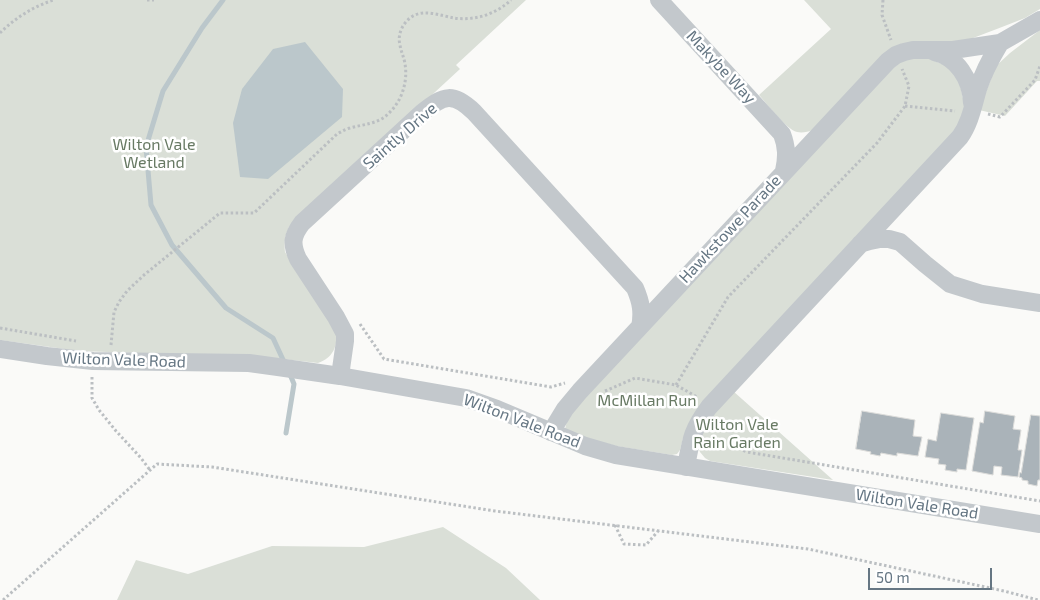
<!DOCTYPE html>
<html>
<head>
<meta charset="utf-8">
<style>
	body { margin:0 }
	#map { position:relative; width:1040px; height:600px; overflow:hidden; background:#fafaf8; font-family:"Exo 2",sans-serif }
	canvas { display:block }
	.scale { position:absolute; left:868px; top:568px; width:124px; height:22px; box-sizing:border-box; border:2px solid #657683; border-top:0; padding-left:6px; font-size:15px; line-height:18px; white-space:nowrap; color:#657683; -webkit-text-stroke:4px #fff; paint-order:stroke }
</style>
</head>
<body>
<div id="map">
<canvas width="1040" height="600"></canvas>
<div class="scale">50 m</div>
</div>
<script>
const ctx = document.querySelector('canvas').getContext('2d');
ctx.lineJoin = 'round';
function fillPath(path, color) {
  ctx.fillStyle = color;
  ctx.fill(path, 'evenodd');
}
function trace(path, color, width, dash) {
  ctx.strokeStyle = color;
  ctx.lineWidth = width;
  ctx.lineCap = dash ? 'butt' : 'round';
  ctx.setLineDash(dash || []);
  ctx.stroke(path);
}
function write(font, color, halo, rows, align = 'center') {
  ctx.font = font + ' "Exo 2",sans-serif';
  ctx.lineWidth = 5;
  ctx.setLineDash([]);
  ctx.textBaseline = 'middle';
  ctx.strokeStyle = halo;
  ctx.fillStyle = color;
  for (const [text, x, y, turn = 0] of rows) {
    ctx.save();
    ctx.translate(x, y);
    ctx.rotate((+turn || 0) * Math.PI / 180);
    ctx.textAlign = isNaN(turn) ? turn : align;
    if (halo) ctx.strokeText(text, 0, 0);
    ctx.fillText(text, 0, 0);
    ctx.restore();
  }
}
const green = new Path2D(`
	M0 0H526L456 65 460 69 289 227C285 235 284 243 285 252L336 332C338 346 333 358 318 363L274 358 79 351 0 340Z
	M804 0H1040V9L1025 18 1002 27 960 43H919L813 130C808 132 802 133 797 132 786 129 767 104 759 95L831 29Z
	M1040 30V81H1037L1005 116 979 110 996 66 1010 53Z
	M927 58 947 66 959 80 965 108 961 124 683 438 680 450 677 454 672 455 616 446 590 439 565 429 567 421 574 410 882 76 905 59Z
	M733 391 833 480 710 461 705 458 700 452 698 447 705 424Z
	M443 527 506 568 540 600H117L136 560 188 574 272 546 364 547Z`);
const water = new Path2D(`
	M305 42 343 89 342 117 268 179 240 177 233 123 242 89 273 49Z`);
const stream = new Path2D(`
	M223 0 202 28 163 91 146 147 151 205 172 245 226 308 273 338 285 364
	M286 433 294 384 289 372`);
const building = new Path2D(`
	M862 411 915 420 913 436 922 437 918 456 897 453V456L881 453 880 456 870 454 871 452 856 449Z
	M985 411 1015 416 1013 429 1021 430 1018 450H1022L1018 477 1001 475 1002 467 994 466 993 475 972 471 980 422 983 423Z
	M941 413 974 418 966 470 957 469V472L945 470 946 465 938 464 939 459 925 457 928 439 936 441Z
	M1031 415 1040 416V480H1038L1037 486 1028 484V481L1022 480V478L1019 477 1020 472 1021 473Z`);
const path = new Path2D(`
	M147 0H154
	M883 0 882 15 891 40
	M0 33C15 18 34 6 54 0
	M905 106 955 111
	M988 114 1000 117 1035 80 1040 66
	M360 324 384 359 551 387 565 383
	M0 328 76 341
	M111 345 114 312 119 302 127 291 144 275 220 213H254L337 134C341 132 345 129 350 128 364 124 379 124 389 113 402 101 408 81 405 64 404 57 401 52 400 45 397 34 403 22 413 16 425 9 442 16 454 18 475 21 496 14 511 0
	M92 377V398L99 410 116 431 141 458 150 470
	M676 385 728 297 877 143 905 106 909 86 902 69
	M605 391 635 378 676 385 697 397
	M721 418C733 429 730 446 747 452L1040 501
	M615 525 624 544 646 545 659 530
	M3 600 157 464 212 467 495 511 808 549 1004 591 1038 600`);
const minor = new Path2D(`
	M659 0 782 134C787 147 787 157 784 171
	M934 52C957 57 971 79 972 103
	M860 244 870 241 880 239H889L900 242 925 264 950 284 982 294 1040 303
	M0 349 47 356 93 361 249 363 278 367 340 376 466 398 497 409 585 446 616 455 1040 524
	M340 376 345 341V334L336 317 298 259C291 244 292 236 302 223L423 112C444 95 453 92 474 112L635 288C641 302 643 312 640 327
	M551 432 565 409 580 391 888 61 896 55 904 52 913 50H953L1000 43 1040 20
	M686 467C691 439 692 430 709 407L960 137C970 123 973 106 978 89 983 73 991 58 1000 43`);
const streetNames = [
	["Makybe Way",721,67,47],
	["Saintly Drive",400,136,-41],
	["Hawkstowe Parade",730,229,-47],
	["Wilton Vale Road",124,360,2],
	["Wilton Vale Road",522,421,21],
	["Wilton Vale Road",917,504,9]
];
const parkNames = [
	["Wilton Vale",154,145],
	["Wetland",154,163],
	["McMillan Run",647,401],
	["Wilton Vale",737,425],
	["Rain Garden",737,443]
];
fillPath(green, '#dadfd7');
fillPath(water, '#bbc7cb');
trace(stream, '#bbc7cb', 5);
fillPath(building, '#aab3b9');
trace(building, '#dcdcda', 1);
trace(path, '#bbbfc2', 3, [2.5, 2.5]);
trace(minor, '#c3c8cc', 18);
write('16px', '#657683', '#fff', streetNames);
write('16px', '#687a64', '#fff', parkNames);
</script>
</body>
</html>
